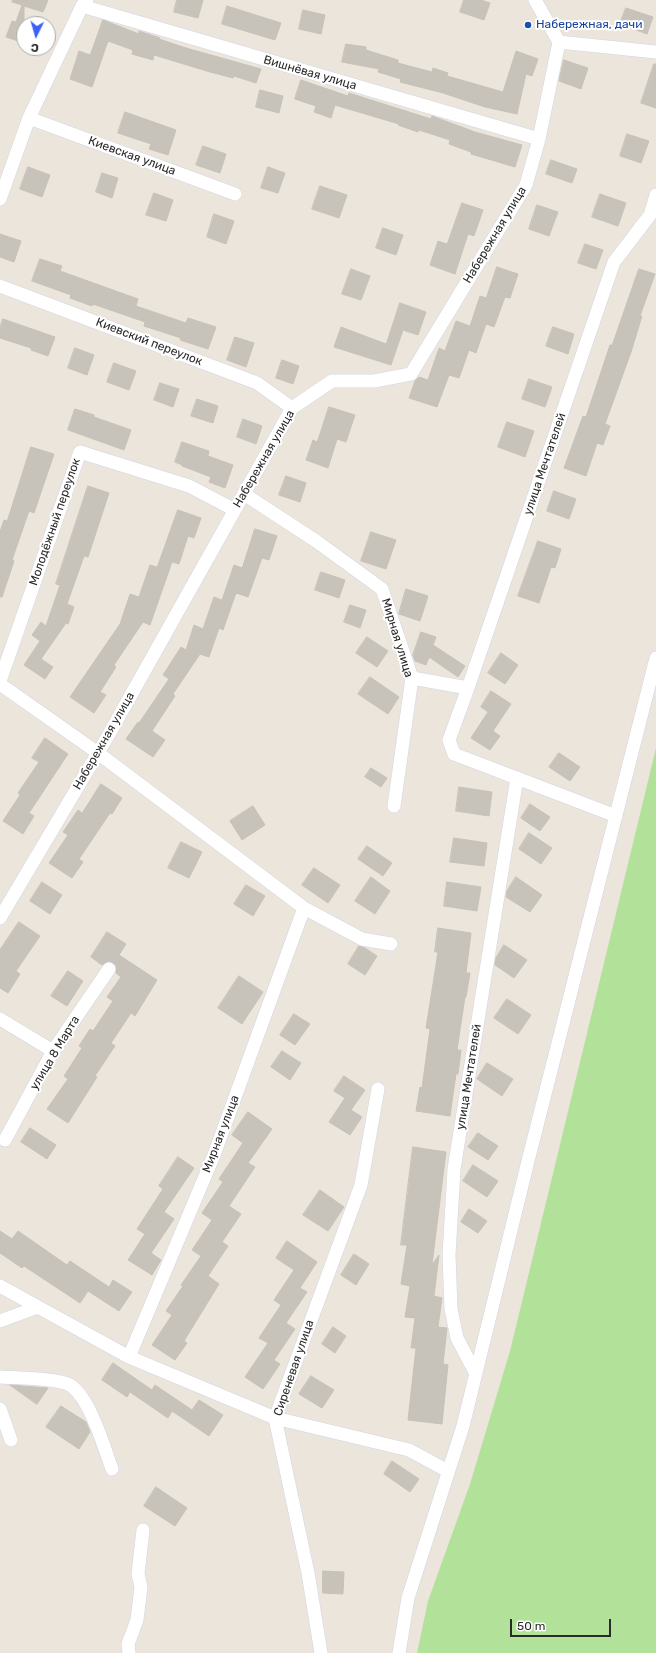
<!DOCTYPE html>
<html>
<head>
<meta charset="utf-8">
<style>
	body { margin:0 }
	#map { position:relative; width:656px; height:1653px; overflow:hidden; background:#ece5dc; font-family:Rubik,sans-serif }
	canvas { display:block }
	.north { position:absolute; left:16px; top:16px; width:40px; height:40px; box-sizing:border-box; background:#fff; border:1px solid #aaa; border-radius:50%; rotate:185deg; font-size:11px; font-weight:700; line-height:16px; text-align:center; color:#2a2a2a }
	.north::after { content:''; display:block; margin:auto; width:14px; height:18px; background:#3d60f8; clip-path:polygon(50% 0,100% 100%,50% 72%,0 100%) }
	.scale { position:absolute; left:510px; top:1619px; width:101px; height:18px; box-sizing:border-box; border:2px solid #2a2a2a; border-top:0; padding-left:5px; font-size:12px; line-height:14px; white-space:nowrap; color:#2a2a2a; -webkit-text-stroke:3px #fff; paint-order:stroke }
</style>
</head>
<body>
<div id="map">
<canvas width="656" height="1653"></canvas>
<div class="north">С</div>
<div class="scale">50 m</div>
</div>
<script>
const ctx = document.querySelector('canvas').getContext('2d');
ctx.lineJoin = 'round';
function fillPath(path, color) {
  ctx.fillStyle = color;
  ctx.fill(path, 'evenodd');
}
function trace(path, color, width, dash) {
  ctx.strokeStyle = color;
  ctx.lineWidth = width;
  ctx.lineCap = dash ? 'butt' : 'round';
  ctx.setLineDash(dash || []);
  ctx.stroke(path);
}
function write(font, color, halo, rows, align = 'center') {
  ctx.font = font + ' Rubik,sans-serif';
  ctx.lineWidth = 4;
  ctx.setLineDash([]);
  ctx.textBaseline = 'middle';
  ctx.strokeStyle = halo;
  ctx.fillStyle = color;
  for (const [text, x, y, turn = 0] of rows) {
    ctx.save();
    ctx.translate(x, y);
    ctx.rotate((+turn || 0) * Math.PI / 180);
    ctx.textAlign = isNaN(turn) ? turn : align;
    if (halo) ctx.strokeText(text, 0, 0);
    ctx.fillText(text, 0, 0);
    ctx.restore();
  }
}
const green = new Path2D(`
	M656 748V1653H417L428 1601 470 1484 510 1351Z`);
const building = new Path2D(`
	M13 0H48L43 12 24 6V43L6 37 12 21 16 22 22 5 12 2Z
	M177 0H203L198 18 174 12Z
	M464 0H481L490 3 484 20 460 12Z
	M227 6 281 23 275 40 222 24Z
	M626 8 653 17 647 34 620 24Z
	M303 10 325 15 321 34 299 29Z
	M103 20 139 34V31L160 38 159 39 186 48 261 69 256 83 234 76 233 78 210 72 154 55 153 60 132 54 133 50 108 41 92 87 70 79 79 51 90 55Z
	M346 44 366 47V50L398 60V63L432 72 433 68 448 73 447 76 503 92 516 51 538 59 532 76 526 74 517 114 485 107 443 93 400 82 401 79 378 72 379 69 342 62Z
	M564 60 588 68 581 89 559 81Z
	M654 64H656V108L641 103Z
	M301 80 348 96 349 93 431 119 432 116 475 132 522 145 515 167 471 154V152L449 144 450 140 419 130 418 132 398 125 399 124 335 105 331 118 314 112 316 106 295 99Z
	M260 90 283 96 279 113 256 107Z
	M125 112 176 130 168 155 149 149 151 144 118 133Z
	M627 134 649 141 641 163 620 156Z
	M203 146 226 154 220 173 196 165Z
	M551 160 577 169 572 183 546 174Z
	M28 167 50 175 42 197 20 189Z
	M268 167 285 173 278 193 261 188Z
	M102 173 118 178 112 198 96 192Z
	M320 186 347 195 339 218 312 209Z
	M154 193 173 200 166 221 146 215Z
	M600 194 626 203 618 226 592 217Z
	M462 203 483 210 474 236 468 234 455 274 430 265 438 241 447 244Z
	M537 205 558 212 549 236 529 229Z
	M214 214 234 221 226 244 207 237Z
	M383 228 403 235 396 255 376 248Z
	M0 234 21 241 14 262 0 257Z
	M585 244 603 250 596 269 578 263Z
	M40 259 62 266 60 271 138 299 136 306 186 323 188 318 216 327 208 349 180 340 181 338 144 326 145 322 93 304 92 306 70 298 71 295 32 281Z
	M497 267 518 274 510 298 505 297 494 327 486 324 476 353 469 350 459 378 449 375 437 407 409 398 415 381 419 377 428 380 439 348 445 351 456 321 470 326 480 296 486 298Z
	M351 269 370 276 361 300 342 294Z
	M639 269 655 274 640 316H642L631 352 605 424 610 426 603 445 597 443 586 476 564 468 583 416 586 417 610 345H612Z
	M400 303 426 312 418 335 403 330 391 365 334 347 341 327 386 344Z
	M3 319 55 337 48 356 31 350V348L0 338V328Z
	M553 327 574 334 568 354 546 346Z
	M235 337 254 343 246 367 227 360Z
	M75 348 94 355 87 375 68 368Z
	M282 360 299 366 293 384 276 378Z
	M114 363 136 371 129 390 107 382Z
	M529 379 552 387 545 407 522 399Z
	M160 383 179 389 173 407 154 400Z
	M197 399 218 406 213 423 191 416Z
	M329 407 355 415 346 442 337 439 328 468 306 460 313 440 317 442Z
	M75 409 94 415V417L131 430 124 450 68 430Z
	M243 419 262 426 256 444 237 437Z
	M507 422 534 431 525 457 498 447Z
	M182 442 209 451 208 456 233 465 225 488 209 482 211 477 182 466V465L175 462Z
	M31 447 54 454 34 513 29 511 12 560 14 561 2 597H0V532L4 520 7 521Z
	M286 476 306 483 300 502 279 495Z
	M88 486 109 493 88 557 84 556 67 604 74 607 68 624 66 623 41 659 53 667 45 679 24 665 40 641 32 635 41 622 46 626 60 585 56 584Z
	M554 491 576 499 569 519 547 511Z
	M178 510 201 518 194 538 188 536 179 564 172 562 150 625 143 622 114 665 116 667 100 692 106 695 94 713 70 697 120 624 130 594 139 597 150 565 157 567Z
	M255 529 277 536 269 560 262 558 248 597 236 593 223 630 219 628 209 657 200 654 173 694 175 696 152 731 165 740 153 757 126 739 138 722 139 723 169 679 163 675 181 647 186 650 194 625 203 629 214 597 222 600 234 565 242 568Z
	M371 532 396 540 386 569 361 561Z
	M538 541 561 549 555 568 551 567 539 603 518 596Z
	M321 572 345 580 339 598 315 590Z
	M406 589 428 596 420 621 399 614Z
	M350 605 366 610 360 628 344 622Z
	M421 632 436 637 433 645 465 666 458 677 429 657 426 665 415 661 413 655Z
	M367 637 388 651 377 667 356 653Z
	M501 653 518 665 505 684 488 673Z
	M370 677 399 697 388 714 358 694Z
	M491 691 511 704 493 731 500 736 490 750 471 738 488 712 481 707Z
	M45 738 68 754 29 813 34 816 23 834 3 821 20 795 18 793 39 762 32 758Z
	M559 753 580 767 570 781 549 767Z
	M371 768 387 778 381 787 365 777Z
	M101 784 122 798 112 814 110 813 79 859 83 862 72 878 49 863 68 835 63 832 78 810 82 813Z
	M459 787 492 792 489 816 456 811Z
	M530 804 550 817 540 831 521 818Z
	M253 806 265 825 242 840 230 821Z
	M529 833 552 848 541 864 519 849Z
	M454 838 487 843 484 866 450 862Z
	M181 842 202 852 189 878 168 868Z
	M367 846 392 863 383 876 358 859Z
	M314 868 340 885 328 903 302 885Z
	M371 877 390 891 375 914 355 901Z
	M516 877 542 895 530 912 506 897 507 891Z
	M42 882 62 895 50 914 30 901Z
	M447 882 481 887 477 911 444 906Z
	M246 885 265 896 253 916 234 904Z
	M19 922 40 936 16 971 20 974 8 993 0 988V950Z
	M438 928 471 933 466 973H470L466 997H465L457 1050H461L458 1074H456L450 1116 416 1111 420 1087 422 1088 430 1029 426 1028 438 952H435Z
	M107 932 126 944 119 955 157 980 135 1016 131 1013 111 1043 115 1046 95 1076 97 1077 68 1123 47 1109 68 1079 64 1076 82 1048 79 1046 90 1029 93 1031 113 1001 107 997 121 977 116 973V965L109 961 102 965 91 957Z
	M504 945 527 960 514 978 495 965 496 958Z
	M359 946 365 948 377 956 365 975 348 964Z
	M68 971 83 981 67 1006 51 996Z
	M239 976 263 992 242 1024 218 1008Z
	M507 999 531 1015 518 1034 494 1018Z
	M294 1014 310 1024 295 1045 280 1035Z
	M282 1051 301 1063 290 1080 271 1067Z
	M487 1063 513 1079 502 1096 477 1079Z
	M344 1076 365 1090 351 1110 362 1117 350 1135 329 1122 345 1098 334 1091Z
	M248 1112 272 1129 248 1163 255 1167 229 1206 241 1214 222 1242 228 1246 208 1276 219 1284 184 1341 187 1343 175 1360 152 1345 172 1315 166 1311 183 1286 181 1285 201 1256 192 1250 212 1220 202 1213 223 1182 219 1179 243 1143 232 1135Z
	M30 1128 56 1145 47 1159 21 1142Z
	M478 1133 498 1146 488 1160 468 1147Z
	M413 1147 446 1152 432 1265 439 1255 434 1296 442 1298 438 1327 447 1328 443 1364 448 1365 442 1424 408 1420 416 1348H411L415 1318 405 1317 410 1286 401 1284 407 1245H401Z
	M178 1157 194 1168 164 1212 174 1219 151 1253 161 1260 152 1275 128 1260 145 1234 137 1229 163 1189 159 1186Z
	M473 1165 498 1181 487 1197 463 1181Z
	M320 1190 344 1207 328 1231 303 1215Z
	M469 1209 487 1221 478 1233 461 1222Z
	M0 1231 12 1239 18 1231 67 1265 70 1261 109 1287 113 1280 132 1292 119 1311 88 1291 80 1303 24 1266 22 1268 0 1253Z
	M287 1241 317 1262 300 1288 307 1292 286 1323 295 1329 274 1360 280 1364 263 1389 245 1377 268 1343 259 1338 281 1305 274 1300 294 1270 276 1258Z
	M354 1254 369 1264 356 1285 341 1275Z
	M333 1327 346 1336 335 1353 322 1344Z
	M113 1363 152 1390 155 1385 192 1410 199 1400 223 1415 209 1436 172 1411 168 1418 130 1392 127 1397 102 1380Z
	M311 1376 334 1390 322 1408 299 1394Z
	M10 1385 35 1387 48 1388 37 1404Z
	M61 1406 86 1422 90 1432 79 1449 46 1427Z
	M392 1461 419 1479 410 1492 384 1474Z
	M156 1487 187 1508 175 1526 144 1506Z
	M323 1571 344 1572 343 1594 323 1593Z`);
const minor = new Path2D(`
	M82 6 539 139
	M559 42 656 52
	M29 118 235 194
	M0 199 29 118 82 6 87 0
	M0 286 257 383 292 408
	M244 494 316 541 382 589 412 678 394 806
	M412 678 468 688 614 262 650 215 656 195
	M0 681 80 452 189 486 235 510
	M0 684 98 753 304 908 362 939 391 944
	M468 688 449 740 454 754 616 816
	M0 918 108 736 292 408 332 381H374L411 374 526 185 539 139 559 42 535 0
	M0 1019 53 1051
	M5 1140 53 1051 109 969
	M0 1286 38 1307
	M0 1321 38 1307 129 1357 275 1418 409 1450 448 1471
	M129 1357 214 1155 304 908
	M476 1374 457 1338 451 1309 449 1255 454 1169 517 778
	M0 1377C15 1378 57 1378 70 1385 90 1398 104 1447 112 1469
	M0 1409 11 1440
	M129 1653 128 1644 137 1620 141 1587 138 1574 143 1530
	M321 1653 308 1573 275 1418 361 1185 378 1089
	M399 1653 408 1598 463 1426 529 1157 656 658`);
const markers = [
	[528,25,4,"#1a4fb4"]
];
const transitNames = [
	["Набережная, дачи",536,25]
];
const streetNames = [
	["Вишнёвая улица",310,73,16],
	["Киевская улица",132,156,20],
	["Набережная улица",495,235,-59],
	["Киевский переулок",149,342,21],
	["Набережная улица",264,459,-60],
	["улица Мечтателей",545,464,-71],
	["Молодёжный переулок",55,522,-71],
	["Мирная улица",397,638,73],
	["Набережная улица",104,741,-60],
	["улица 8 Марта",55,1053,-59],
	["улица Мечтателей",469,1077,-81],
	["Мирная улица",221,1134,-69],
	["Сиреневая улица",294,1368,-71]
];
fillPath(green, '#b2e299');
fillPath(building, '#c7c3bb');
trace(building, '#c7c1b6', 1);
trace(minor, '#d1d5e3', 14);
trace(minor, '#fff', 13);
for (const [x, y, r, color] of markers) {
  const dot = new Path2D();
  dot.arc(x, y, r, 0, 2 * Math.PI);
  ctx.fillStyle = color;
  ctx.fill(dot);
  trace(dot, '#fff', 1.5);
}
write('12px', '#164399', '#fff', transitNames, 'left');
write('12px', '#2a2a2a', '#fff', streetNames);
</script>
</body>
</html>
